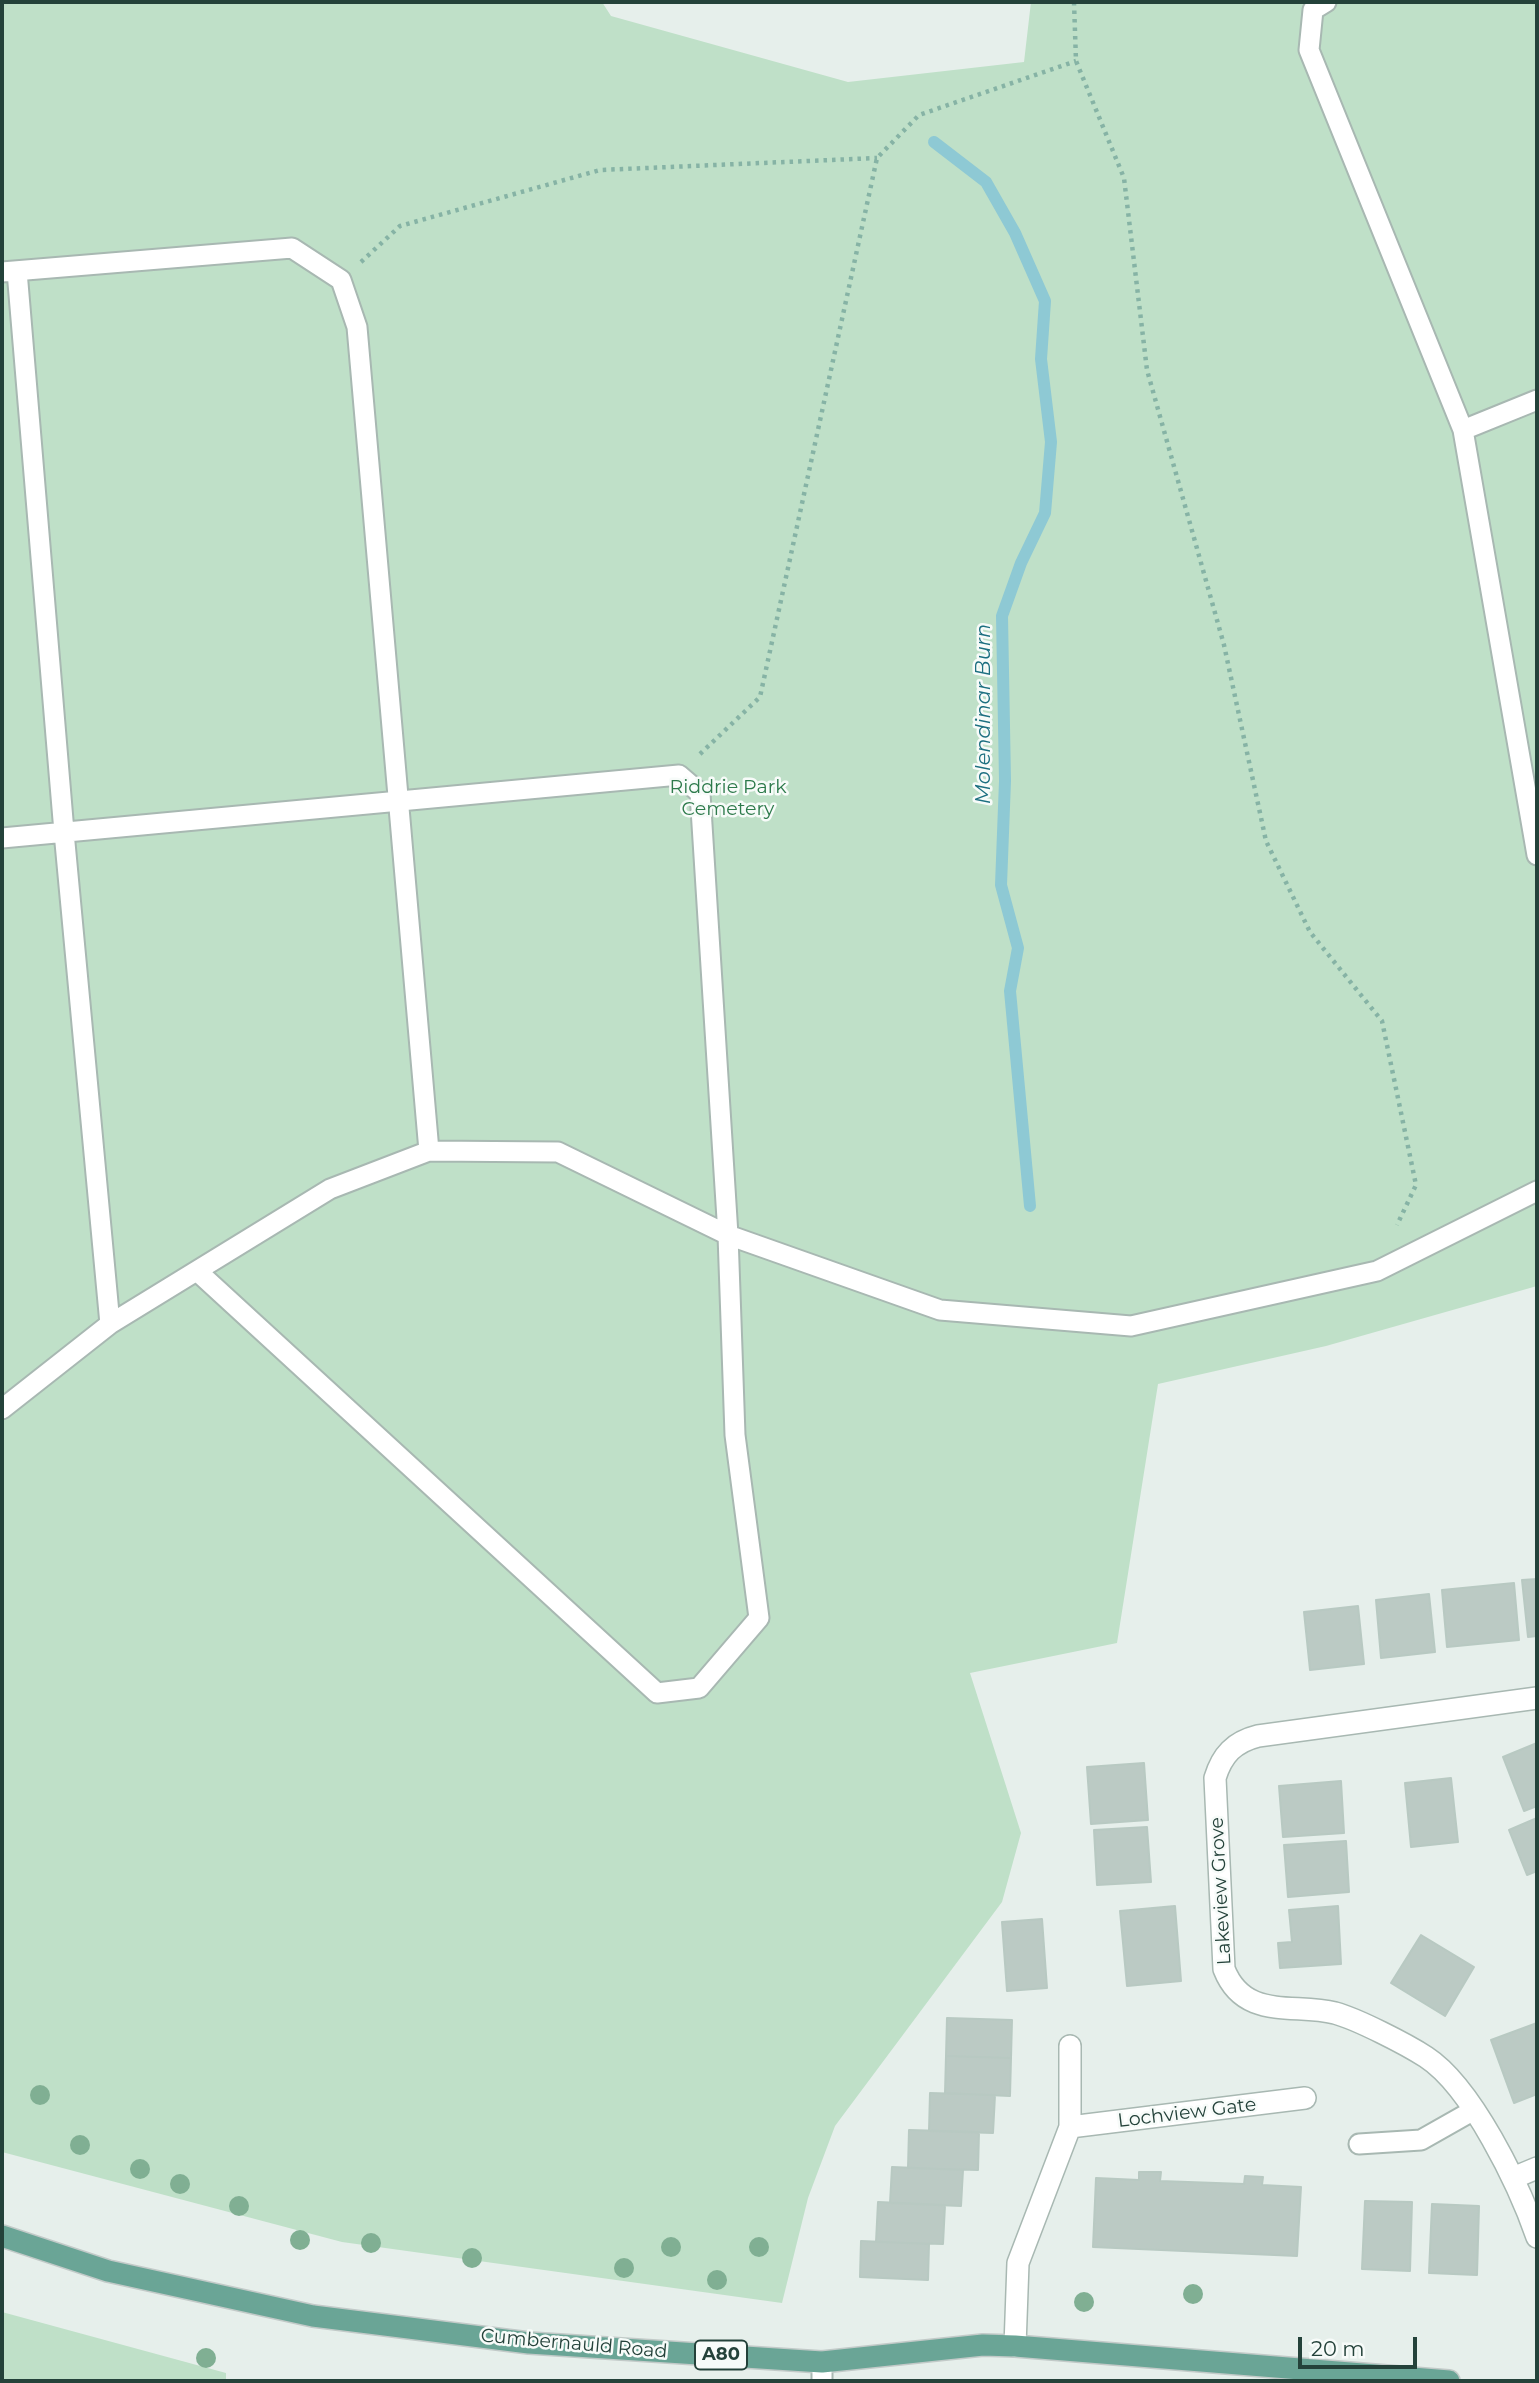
<!DOCTYPE html>
<html>
<head>
<meta charset="utf-8">
<style>
	body { margin:0 }
	#map { position:relative; width:1539px; height:2383px; overflow:hidden; background:#e6efeb; font-family:Montserrat,sans-serif }
	canvas { display:block }
	.frame { position:absolute; inset:0; border:4px solid #24423a; pointer-events:none }
	.scale { position:absolute; left:1298px; top:2337px; width:119px; height:32px; box-sizing:border-box; border:4px solid #24423a; border-top:0; padding-left:9px; font-size:21px; line-height:24px; white-space:nowrap; color:#24423a; -webkit-text-stroke:5px #f7fbf9; paint-order:stroke }
</style>
</head>
<body>
<div id="map">
<canvas width="1539" height="2383"></canvas>
<div class="frame"></div>
<div class="scale">20 m</div>
</div>
<script>
const ctx = document.querySelector('canvas').getContext('2d');
ctx.lineJoin = 'round';
function fillPath(path, color) {
  ctx.fillStyle = color;
  ctx.fill(path, 'evenodd');
}
function trace(path, color, width, dash) {
  ctx.strokeStyle = color;
  ctx.lineWidth = width;
  ctx.lineCap = dash ? 'butt' : 'round';
  ctx.setLineDash(dash || []);
  ctx.stroke(path);
}
function write(font, color, halo, rows, align = 'center') {
  ctx.font = font + ' Montserrat,sans-serif';
  ctx.lineWidth = 5;
  ctx.setLineDash([]);
  ctx.textBaseline = 'middle';
  ctx.strokeStyle = halo;
  ctx.fillStyle = color;
  for (const [text, x, y, turn = 0] of rows) {
    ctx.save();
    ctx.translate(x, y);
    ctx.rotate((+turn || 0) * Math.PI / 180);
    ctx.textAlign = isNaN(turn) ? turn : align;
    if (halo) ctx.strokeText(text, 0, 0);
    ctx.fillText(text, 0, 0);
    ctx.restore();
  }
}
const green = new Path2D(`
	M2 2H602L611 16 848 82 1024 62 1031 2H1537V1286L1326 1346 1158 1384 1117 1643 970 1673 1021 1833 1002 1902 835 2126 808 2198 782 2303 342 2242 2 2152Z
	M2 2312 226 2373V2381H2Z`);
const stream = new Path2D(`
	M934 142 986 182 1015 233 1045 301 1041 359 1051 442 1045 513 1021 563 1002 616 1005 781 1001 885 1018 948 1010 991 1030 1206`);
const building = new Path2D(`
	M1537 1579V1636L1528 1637 1522 1580Z
	M1514 1583 1519 1640 1447 1647 1442 1590Z
	M1429 1594 1435 1652 1381 1658 1376 1600Z
	M1358 1606 1364 1664 1310 1670 1304 1612Z
	M1537 1743V1806L1524 1811 1503 1757Z
	M1144 1763 1148 1820 1091 1824 1087 1767Z
	M1451 1778 1458 1842 1411 1847 1405 1783Z
	M1341 1781 1344 1833 1283 1837 1279 1786Z
	M1537 1818V1871L1527 1875 1509 1830Z
	M1147 1827 1151 1882 1097 1885 1094 1830Z
	M1346 1841 1349 1892 1288 1897 1284 1845Z
	M1175 1906 1181 1981 1127 1986 1120 1911Z
	M1338 1906 1341 1964 1280 1968 1278 1943 1292 1942 1289 1910Z
	M1042 1919 1047 1988 1007 1991 1002 1922Z
	M1421 1935 1474 1967 1445 2016 1391 1983Z
	M947 2018 1012 2020 1011 2058 946 2056Z
	M1537 2023V2094L1514 2103 1491 2040Z
	M946 2056 1011 2058 1010 2096 945 2093Z
	M930 2093 995 2095 993 2133 929 2131Z
	M909 2130 979 2132 978 2170 908 2168Z
	M892 2167 963 2170 961 2206 890 2203Z
	M1139 2172H1161L1160 2181 1244 2184 1245 2176 1263 2177 1262 2185 1301 2187 1297 2256 1093 2247 1096 2178 1139 2180Z
	M1365 2201 1412 2202 1410 2271 1362 2269Z
	M878 2202 945 2205 943 2244 876 2242Z
	M1432 2204 1479 2206 1477 2275 1429 2273Z
	M861 2241 929 2244 928 2280 860 2277Z`);
const path = new Path2D(`
	M1074 2 1076 61 1124 178 1147 370 1224 645 1266 841 1310 932 1382 1021 1416 1185 1397 1225
	M361 262 400 226 600 170 877 158
	M700 754 760 697 877 158 919 115 1076 61`);
const service = new Path2D(`
	M1326 2 1313 10 1309 50 1463 430 1537 855
	M17 271 64 832 110 1324
	M2 272 292 248 341 280 357 327 429 1151
	M1463 430 1537 400
	M2 838 679 775 700 793 728 1235 735 1435 759 1618 699 1688 657 1693 197 1271
	M2 1409 110 1324 330 1189 429 1151 558 1152 728 1235 940 1310 1131 1326 1377 1271 1537 1191
	M1359 2144 1421 2140 1474 2110
	M822 2381V2362`);
const minor = new Path2D(`
	M1537 1698 1258 1736C1234 1742 1222 1755 1215 1778L1224 1969C1244 2020 1292 2003 1335 2013 1357 2019 1406 2044 1426 2057 1472 2087 1519 2185 1537 2237
	M1070 2127 1305 2098
	M1513 2178 1537 2168
	M1015 2346 1018 2263 1070 2127V2046`);
const primary = new Path2D(`
	M2 2236 108 2271 313 2316 529 2343 822 2362 983 2345 1015 2346 1449 2381`);
const trees = [
	[40,2095],
	[80,2145],
	[140,2169],
	[180,2184],
	[239,2206],
	[300,2240],
	[371,2243],
	[671,2247],
	[759,2247],
	[472,2258],
	[624,2268],
	[717,2280],
	[1193,2294],
	[1084,2302],
	[206,2358]
];
const shields = [
	[721,2355,52]
];
const shieldNames = [
	["A80",721,2355]
];
const parkNames = [
	["Riddrie Park",728,787],
	["Cemetery",728,809]
];
const streetNames = [
	["Lakeview Grove",1221,1891,-93],
	["Lochview Gate",1187,2113,-7],
	["Cumbernauld Road",574,2344,5]
];
const waterNames = [
	["Molendinar Burn",984,714,-90]
];
fillPath(green, '#bfe0c8');
trace(stream, '#8ec9d4', 12);
fillPath(building, '#bbcac4');
trace(building, '#b8c9c2', 2);
trace(service, '#a8b8b2', 23);
trace(minor, '#a8b8b2', 24);
trace(primary, '#c2cac8', 24);
trace(path, '#86b3a5', 4.5, [3.5, 5]);
trace(service, '#fff', 19);
trace(minor, '#fff', 21);
trace(primary, '#6aa596', 21);
ctx.fillStyle = '#80af93';
for (const [x, y] of trees) {
  ctx.beginPath();
  ctx.arc(x, y, 10, 0, 2 * Math.PI);
  ctx.fill();
}
for (const [x, y, w] of shields) {
  const box = new Path2D();
  box.roundRect(x - w / 2, y - 14.5, w, 29, 5);
  ctx.fillStyle = '#f7fbf9';
  ctx.fill(box);
  trace(box, '#24423a', 2);
}
write('bold 18px', '#24423a', null, shieldNames);
write('19px', '#2d7a4b', '#f7fbf9', parkNames);
write('19px', '#24423a', '#f7fbf9', streetNames);
write('italic 21px', '#1c6f80', '#f7fbf9', waterNames);
</script>
</body>
</html>
